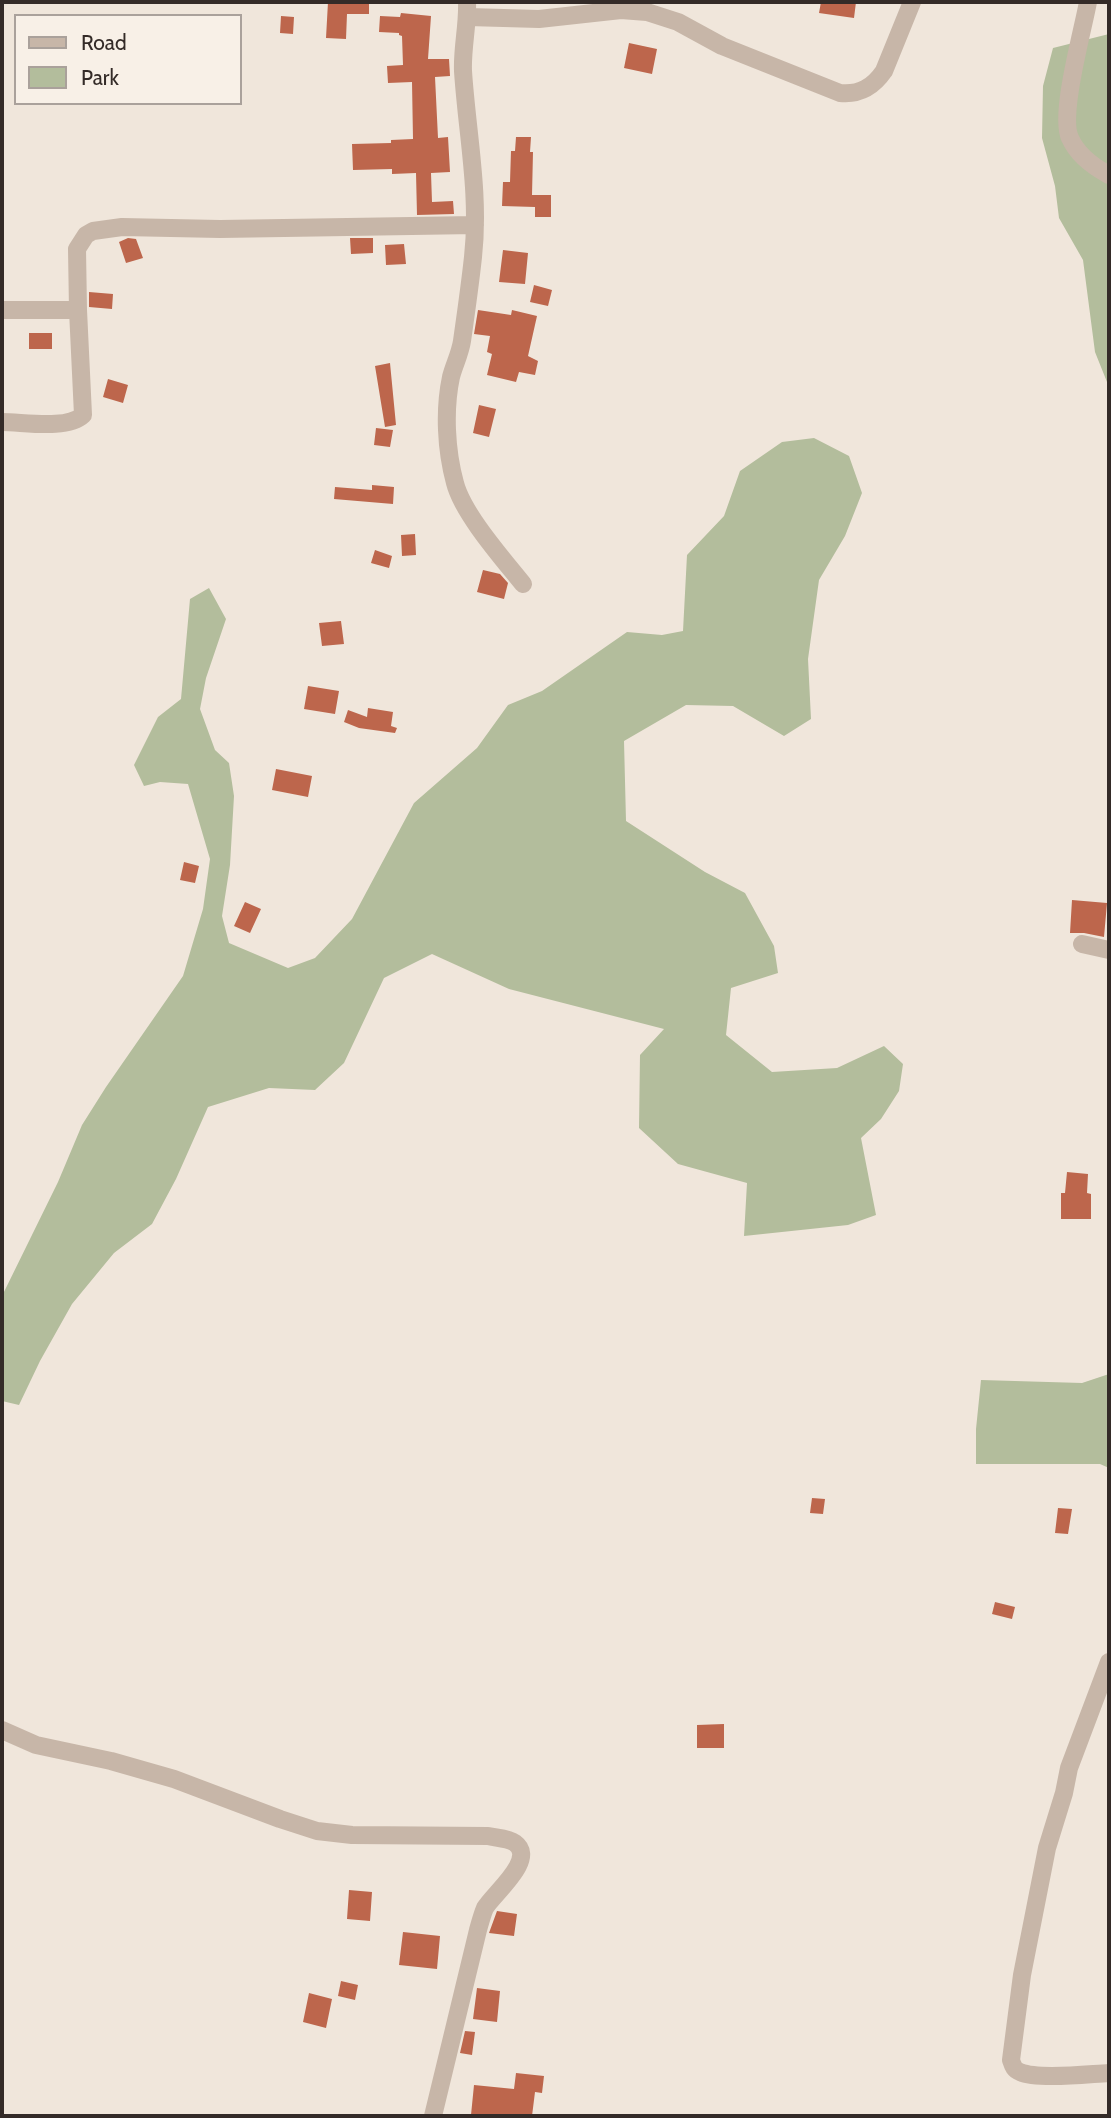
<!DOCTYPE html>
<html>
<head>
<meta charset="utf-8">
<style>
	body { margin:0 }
	#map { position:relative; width:1111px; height:2118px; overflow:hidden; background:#f0e6db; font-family:Cabin,sans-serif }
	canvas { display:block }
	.frame { position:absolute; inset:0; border:4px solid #342b28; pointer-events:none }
	.legend { position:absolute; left:14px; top:14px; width:228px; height:91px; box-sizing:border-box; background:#f8f0e7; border:2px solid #aaa19b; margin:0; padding:9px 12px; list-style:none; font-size:21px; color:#342b28 }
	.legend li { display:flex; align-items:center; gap:14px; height:35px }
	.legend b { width:35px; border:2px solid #aaa19b }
</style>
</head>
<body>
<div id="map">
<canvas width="1111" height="2118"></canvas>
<div class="frame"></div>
<ul class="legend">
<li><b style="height:9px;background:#c7b6a8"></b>Road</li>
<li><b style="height:19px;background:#b3bd9c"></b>Park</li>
</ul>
</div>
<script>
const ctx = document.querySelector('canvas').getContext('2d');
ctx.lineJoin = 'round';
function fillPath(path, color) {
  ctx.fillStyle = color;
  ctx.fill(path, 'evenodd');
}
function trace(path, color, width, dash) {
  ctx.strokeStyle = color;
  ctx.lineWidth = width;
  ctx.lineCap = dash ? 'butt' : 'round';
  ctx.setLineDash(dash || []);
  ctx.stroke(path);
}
const green = new Path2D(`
	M1109 34V387L1095 352 1083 260 1059 218 1055 186 1042 138 1043 86 1053 48Z
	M814 438 849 456 862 493 845 536 819 580 808 659 811 719 784 736 733 706 686 705 624 741 626 821 705 872 745 893 774 946 778 973 731 988 726 1035 772 1072 837 1068 884 1046 903 1064 899 1091 881 1119 861 1138 876 1215 848 1225 744 1236 747 1183 678 1164 639 1128 640 1055 664 1029 509 989 432 954 384 978 344 1063 315 1090 269 1088 208 1107 176 1179 152 1224 114 1253 72 1304 40 1361 19 1405 2 1401V1296L58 1182 82 1125 106 1087 183 976 203 909 210 859 188 784 160 782 144 786 134 765 158 717 181 699 190 599 209 588 226 619 206 678 200 709 215 750 229 763 234 796 230 865 222 916 229 943 288 968 315 958 352 919 414 803 477 748 508 705 542 691 627 632 662 635 683 631 687 555 724 516 740 471 782 442Z
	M1109 1374V1468L1100 1464H976V1429L981 1380 1082 1383Z`);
const building = new Path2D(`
	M328 2H369V14H347L346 39 326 38Z
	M821 2H856L854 18 819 13Z
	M401 13 431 16 428 59H449L450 76 435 77 438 138 448 137 450 172 431 173 432 202 453 201 454 214 417 215 416 173 392 174V169L353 170 352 144 391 143V140L413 139 412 82 388 83 387 66 403 65 402 36 399 35V33L379 32 380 16 400 17Z
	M281 16 294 17 293 34 280 33Z
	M629 43 657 49 652 74 624 68Z
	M516 137H531L530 152H533L532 195H551V217H535V207L502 206 503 182H510L511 151H515Z
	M128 238 136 239 143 258 126 263 119 242Z
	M350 238H373V253L351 254Z
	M404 244 406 264 386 265 385 245Z
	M503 250 528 253 525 284 499 282Z
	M534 285 552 290 548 306 530 302Z
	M89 292 113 294 112 309 89 307Z
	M478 310 511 315 512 310 537 316 528 356 538 361 535 375 519 372 516 382 487 375 492 354 487 352 490 336 474 334Z
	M29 333H52V349H29Z
	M390 363 396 425 385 427 375 366Z
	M108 379 128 385 123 403 103 397Z
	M479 405 496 409 489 437 473 433Z
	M376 428 393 430 390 447 374 445Z
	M372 485 394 487 393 504 334 499 335 487 372 490Z
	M415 534 416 555 402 556 401 535Z
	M375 550 392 556 389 568 371 563Z
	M483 570 500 574 508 583 504 599 477 592Z
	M341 621 344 644 322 646 319 623Z
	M308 686 339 691 335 714 304 709Z
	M368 708 393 712 391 726 397 728 395 733 359 728 344 722 348 710 367 717Z
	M276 769 312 776 308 797 272 790Z
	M184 862 199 866 195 883 180 880Z
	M1072 900 1107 903 1104 937 1084 933H1070Z
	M245 902 261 909 250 933 234 926Z
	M1067 1172 1088 1174 1087 1193 1091 1194V1219H1061V1193H1065Z
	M812 1498 825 1499 823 1514 810 1513Z
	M1058 1508 1072 1509 1068 1534 1055 1533Z
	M995 1602 1015 1607 1012 1619 992 1614Z
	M724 1724V1748H697V1725Z
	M349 1890 372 1892 370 1921 347 1919Z
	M497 1911 517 1914 514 1936 489 1933Z
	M403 1932 440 1936 437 1969 399 1965Z
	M341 1981 358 1985 355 2000 338 1996Z
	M477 1988 500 1991 497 2022 473 2019Z
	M309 1993 332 1999 326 2028 303 2022Z
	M465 2031 475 2032 472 2055 460 2053Z
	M516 2073 544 2076 542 2093 535 2092 532 2116 471 2115 474 2085 514 2089Z`);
const minor = new Path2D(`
	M467 2C468 25 462 48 463 71 467 133 480 194 473 257 470 285 466 313 462 341 460 354 454 365 451 377 444 410 446 450 455 483 463 514 503 559 523 584
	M1088 2C1083 30 1059 115 1070 138 1077 154 1094 167 1109 175
	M468 17 539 19 621 10 647 12 678 22 722 46 840 93C860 95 873 87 884 71L912 2
	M2 310H78
	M2 422C24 422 67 430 83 415L78 310 77 249 86 235 93 231 122 227 220 229 475 225
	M1082 944 1109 950
	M1109 1662 1069 1768 1064 1793 1047 1848 1022 1975 1011 2060C1013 2066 1014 2070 1020 2072 1038 2080 1088 2074 1109 2073
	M2 1730 36 1745 111 1761 174 1779 280 1819 317 1831 352 1835 488 1836C496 1838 508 1838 515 1843 537 1859 494 1893 485 1908 482 1915 480 1923 478 1930L433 2116`);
fillPath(green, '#b3bd9c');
fillPath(building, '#bd664c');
trace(minor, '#c7b6a8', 18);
</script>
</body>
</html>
